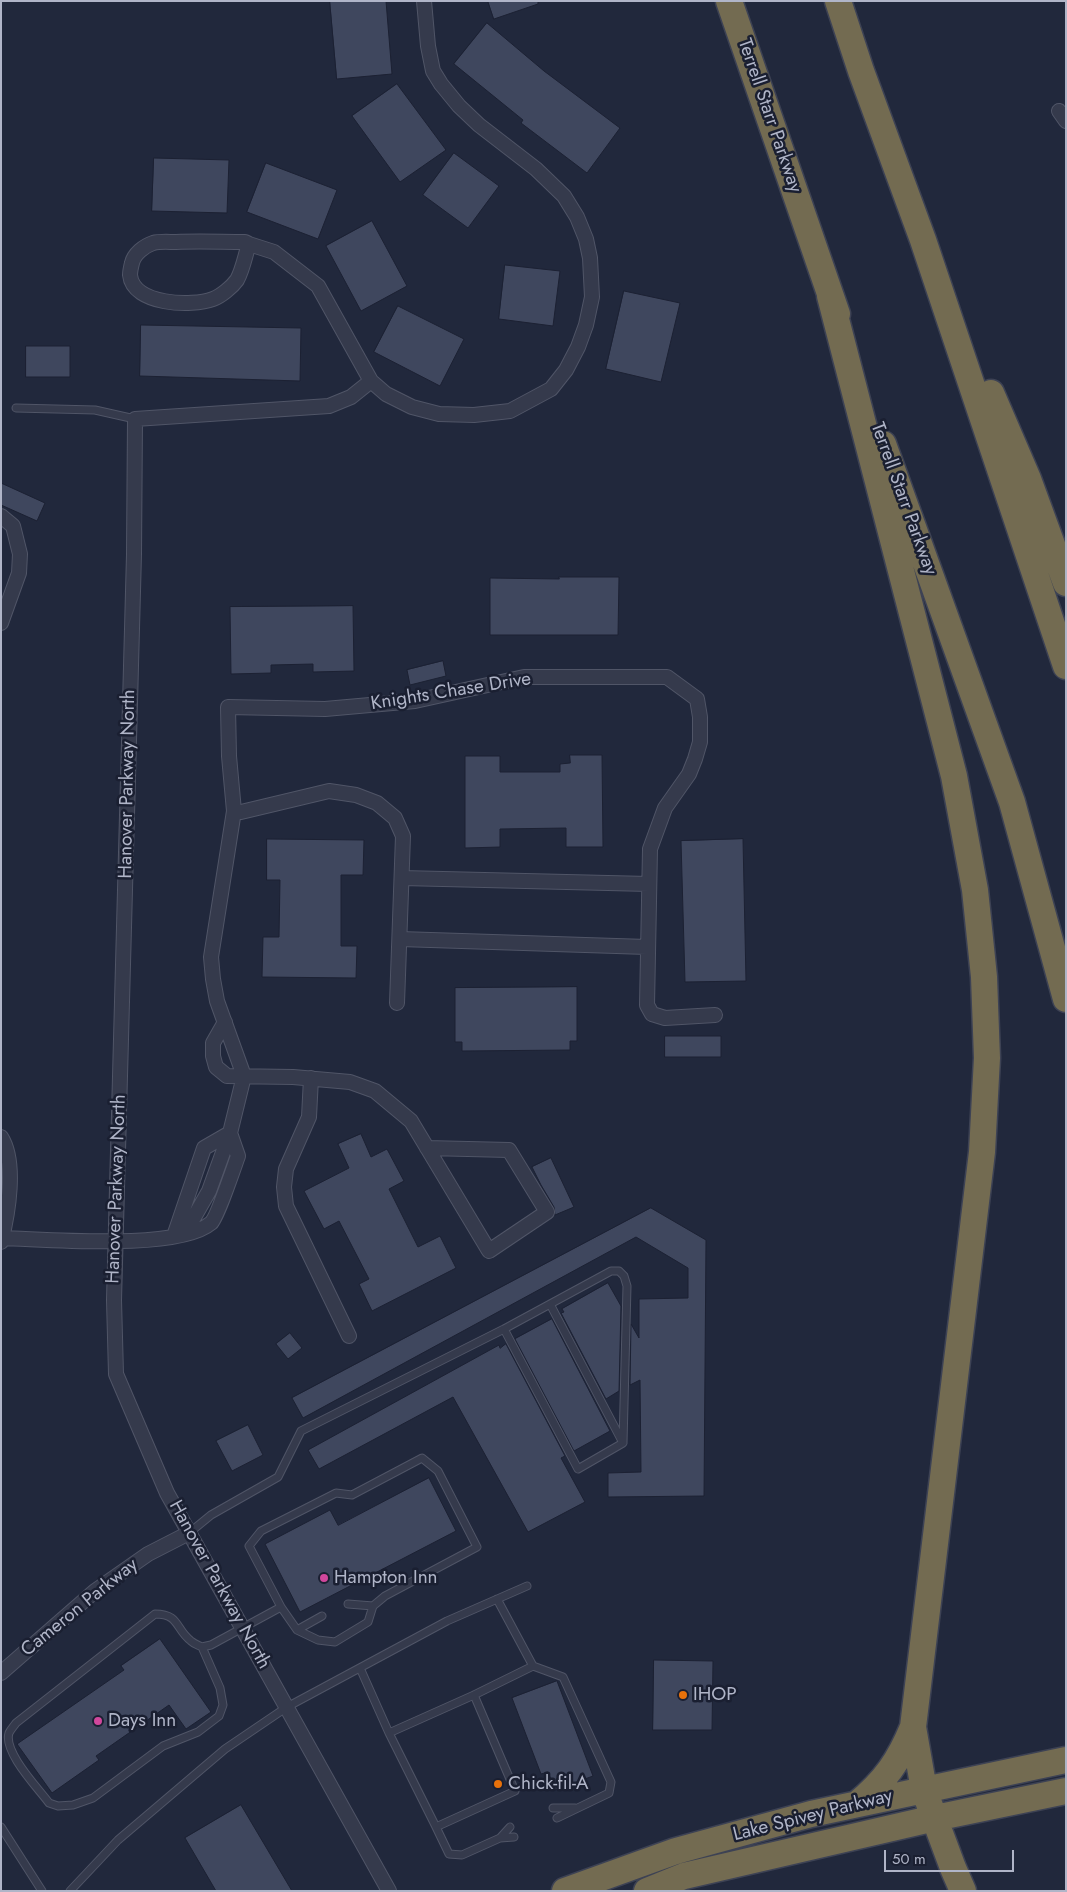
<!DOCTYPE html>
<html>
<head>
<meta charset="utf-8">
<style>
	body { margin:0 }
	#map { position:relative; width:1067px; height:1892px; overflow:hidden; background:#21283c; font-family:Jost,sans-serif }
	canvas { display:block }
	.frame { position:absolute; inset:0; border:2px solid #b0b5c8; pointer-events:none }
	.scale { position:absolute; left:884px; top:1850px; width:130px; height:22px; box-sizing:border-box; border:2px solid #b0b5c8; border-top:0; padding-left:6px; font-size:15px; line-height:18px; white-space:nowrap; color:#b0b5c8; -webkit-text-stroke:4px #1a1f31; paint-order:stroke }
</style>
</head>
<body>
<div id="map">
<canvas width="1067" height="1892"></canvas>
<div class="frame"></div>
<div class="scale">50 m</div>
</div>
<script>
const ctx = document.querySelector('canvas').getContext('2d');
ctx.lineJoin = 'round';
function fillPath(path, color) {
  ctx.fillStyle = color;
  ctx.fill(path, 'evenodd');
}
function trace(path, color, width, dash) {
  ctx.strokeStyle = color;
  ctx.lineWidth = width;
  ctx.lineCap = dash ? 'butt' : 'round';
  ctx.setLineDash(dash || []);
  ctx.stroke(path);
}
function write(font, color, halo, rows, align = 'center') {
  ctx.font = font + ' Jost,sans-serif';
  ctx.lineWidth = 5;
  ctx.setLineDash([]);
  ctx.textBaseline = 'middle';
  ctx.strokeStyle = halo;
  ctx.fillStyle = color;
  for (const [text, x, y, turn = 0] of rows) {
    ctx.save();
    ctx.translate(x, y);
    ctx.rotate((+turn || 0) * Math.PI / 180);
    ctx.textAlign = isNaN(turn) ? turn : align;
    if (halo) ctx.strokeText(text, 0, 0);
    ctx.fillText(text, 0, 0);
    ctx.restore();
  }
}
const building = new Path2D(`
	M330 1H386L392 74 337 79Z
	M488 1H538V4L494 19Z
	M487 23 544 71 620 128 587 173 521 123 523 120 454 64Z
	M397 84 446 150 400 182 352 116Z
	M454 153 499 186 468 228 423 195Z
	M154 158 229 160 227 213 152 211Z
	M266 163 337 190 318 239 247 212Z
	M372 221 407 286 361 311 326 246Z
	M505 265 560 271 553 326 499 319Z
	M624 291 680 303 661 382 606 369Z
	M398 306 464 339 440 386 374 352Z
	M141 325 301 328 300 381 140 376Z
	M26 346H70V377H26Z
	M1 483 45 503 37 521 1 505Z
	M559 577H619L618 635H490V578L559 579Z
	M353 606 354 671 313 672V664L271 665V673L231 674 230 607Z
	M443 661 446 676 410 685 407 670Z
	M570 755H602L603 847H566V828L500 829V847L465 848V756H500V772H560V764L570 763Z
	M267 839 364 840 363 875H341V946H357L356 978 262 977 263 937H279L280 880H267Z
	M743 839 746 981 685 982 681 841Z
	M577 987V1041H570V1050L462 1051V1042H455V988Z
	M665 1036H721V1057H665Z
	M361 1134 371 1157 387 1149 404 1181 389 1189 418 1247 440 1236 456 1268 372 1311 359 1284 369 1279 339 1221 324 1229 304 1191 349 1168 338 1144Z
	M551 1158 574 1207 555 1215 554 1207 541 1185 532 1167Z
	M651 1208 706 1240 704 1496 608 1497V1473L641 1472 640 1380 630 1385 631 1324 639 1338V1299L688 1298V1268L636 1237 303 1418 292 1398Z
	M608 1283 621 1306 619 1391 606 1399 561 1313 564 1312 562 1309Z
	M552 1319 610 1431 574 1451 515 1339Z
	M290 1333 302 1348 288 1359 276 1344Z
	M506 1344 565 1456 561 1458 585 1502 528 1532 453 1397 319 1469 308 1450 499 1345 500 1348Z
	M248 1425 263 1455 232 1471 216 1441Z
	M429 1478 456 1531 300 1612 265 1544 330 1510 338 1525Z
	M160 1639 211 1712 186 1729 169 1705 96 1756 99 1760 52 1793 17 1744 124 1670 121 1666Z
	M654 1660 713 1661 712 1730H653Z
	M557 1681 593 1776 555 1790 548 1772 541 1774 512 1698Z
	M241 1805 292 1891H216L185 1838Z`);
const lane = new Path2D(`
	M16 408 95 410 135 419
	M550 1304 623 1443
	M189 1533 211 1515 278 1477 301 1431 504 1329 611 1271H619L624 1276 627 1286 623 1443 578 1469 504 1329
	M348 1604 373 1606
	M297 1630 322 1616
	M202 1647 220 1688 223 1705 219 1716 198 1732 163 1746 93 1798 73 1805 58 1806 49 1803C38 1788 3 1752 9 1733 11 1729 14 1726 16 1723L155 1614C180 1614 175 1629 191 1641 194 1644 198 1645 202 1647L211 1645 281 1607 297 1630 318 1640 335 1642 368 1622 373 1606 385 1596 477 1547 438 1471 422 1458 352 1495 336 1493 261 1531 249 1546 281 1607
	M533 1666 563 1677 611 1782 609 1793 557 1818
	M360 1668 389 1733 474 1695 533 1666 497 1599
	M389 1733 436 1827 515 1791 474 1695
	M553 1808H575
	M1 1827 42 1891
	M436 1827 449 1854 462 1855 500 1838 514 1837
	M500 1838 510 1827
	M70 1891 118 1840 225 1749 287 1707 447 1621 527 1586`);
const street = new Path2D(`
	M1059 111 1066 121
	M249 244C245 256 243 269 237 280 232 287 221 296 213 299 192 307 133 305 130 275 130 271 131 267 132 263 134 254 144 246 153 243 160 241 169 242 176 242 199 241 222 242 245 242L249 244 274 252 318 286 371 381 386 394 412 407 439 414 474 415 510 411 551 389 566 370 578 347 586 325 592 297 590 258 586 239 577 217 564 196 536 169 479 125 459 106 441 84 433 71 428 46 424 1
	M371 381 351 397 329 406 135 419 134 554 114 1300 116 1374 167 1493 389 1891
	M1 516 13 526 20 554 19 573 1 623
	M234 811 241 812 329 791 356 795 377 803 395 818 403 836 397 1003
	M402 878 649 884
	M400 939 647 947
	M225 1022 213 1043V1056L216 1067 227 1076 293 1077 350 1082 375 1091 411 1121 489 1251 547 1212 509 1150 427 1148
	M311 1078 309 1117 286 1169 284 1187 286 1206 349 1336
	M1 1137C17 1162 8 1214 1 1242
	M174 1236 189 1226 209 1191 230 1133 244 1076 217 1001 213 979 211 957 234 811 229 756 228 707 325 709 415 701 524 677H667L697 699 700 717V742L695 759 689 774 665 808 650 849 647 1005 652 1014 665 1018 715 1015
	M174 1236 204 1148 230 1133
	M2 1238C47 1239 178 1251 211 1223 217 1218 234 1167 238 1156L230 1133
	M1 1673 95 1591 148 1554 189 1533`);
const highway = new Path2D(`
	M729 1 837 314
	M838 1 861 71 923 240 1066 666
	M830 296 954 776 975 890 984 977 987 1058 982 1152 913 1727C899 1761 885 1781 857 1804
	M991 393 1028 479 1066 583
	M883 444 1012 802 1066 999
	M913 1727 924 1790 953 1868 963 1891
	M565 1891 676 1851 811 1814 1066 1760
	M647 1891 684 1876 935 1818 1066 1791`);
const markers = [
	[324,1578,5,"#d1479c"],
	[683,1695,5,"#e8710a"],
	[98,1721,5,"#d1479c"],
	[498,1784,5,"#e8710a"]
];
const streetNames = [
	["Terrell Starr Parkway",769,116,71],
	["Terrell Starr Parkway",903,499,70],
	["Knights Chase Drive",451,692,-9],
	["Hanover Parkway North",128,784,-89],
	["Hanover Parkway North",117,1189,-88],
	["Hanover Parkway North",219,1585,61],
	["Cameron Parkway",80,1608,-39],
	["Lake Spivey Parkway",813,1816,-14]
];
const poiNames = [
	["Hampton Inn",334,1578],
	["IHOP",693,1695],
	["Days Inn",108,1721],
	["Chick-fil-A",508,1784]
];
fillPath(building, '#3f475e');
trace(building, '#1c2133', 1);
trace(lane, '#505567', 9);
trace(street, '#505567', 16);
trace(highway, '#3d4254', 29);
trace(lane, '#353a4c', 7);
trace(street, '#353a4c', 14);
trace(highway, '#736b51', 26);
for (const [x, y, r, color] of markers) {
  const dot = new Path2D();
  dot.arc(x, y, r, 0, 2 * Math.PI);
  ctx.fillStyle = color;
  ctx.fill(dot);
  trace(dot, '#1a1f31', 2);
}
write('19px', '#b0b5c8', '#1a1f31', streetNames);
write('19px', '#b0b5c8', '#1a1f31', poiNames, 'left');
</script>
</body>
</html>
